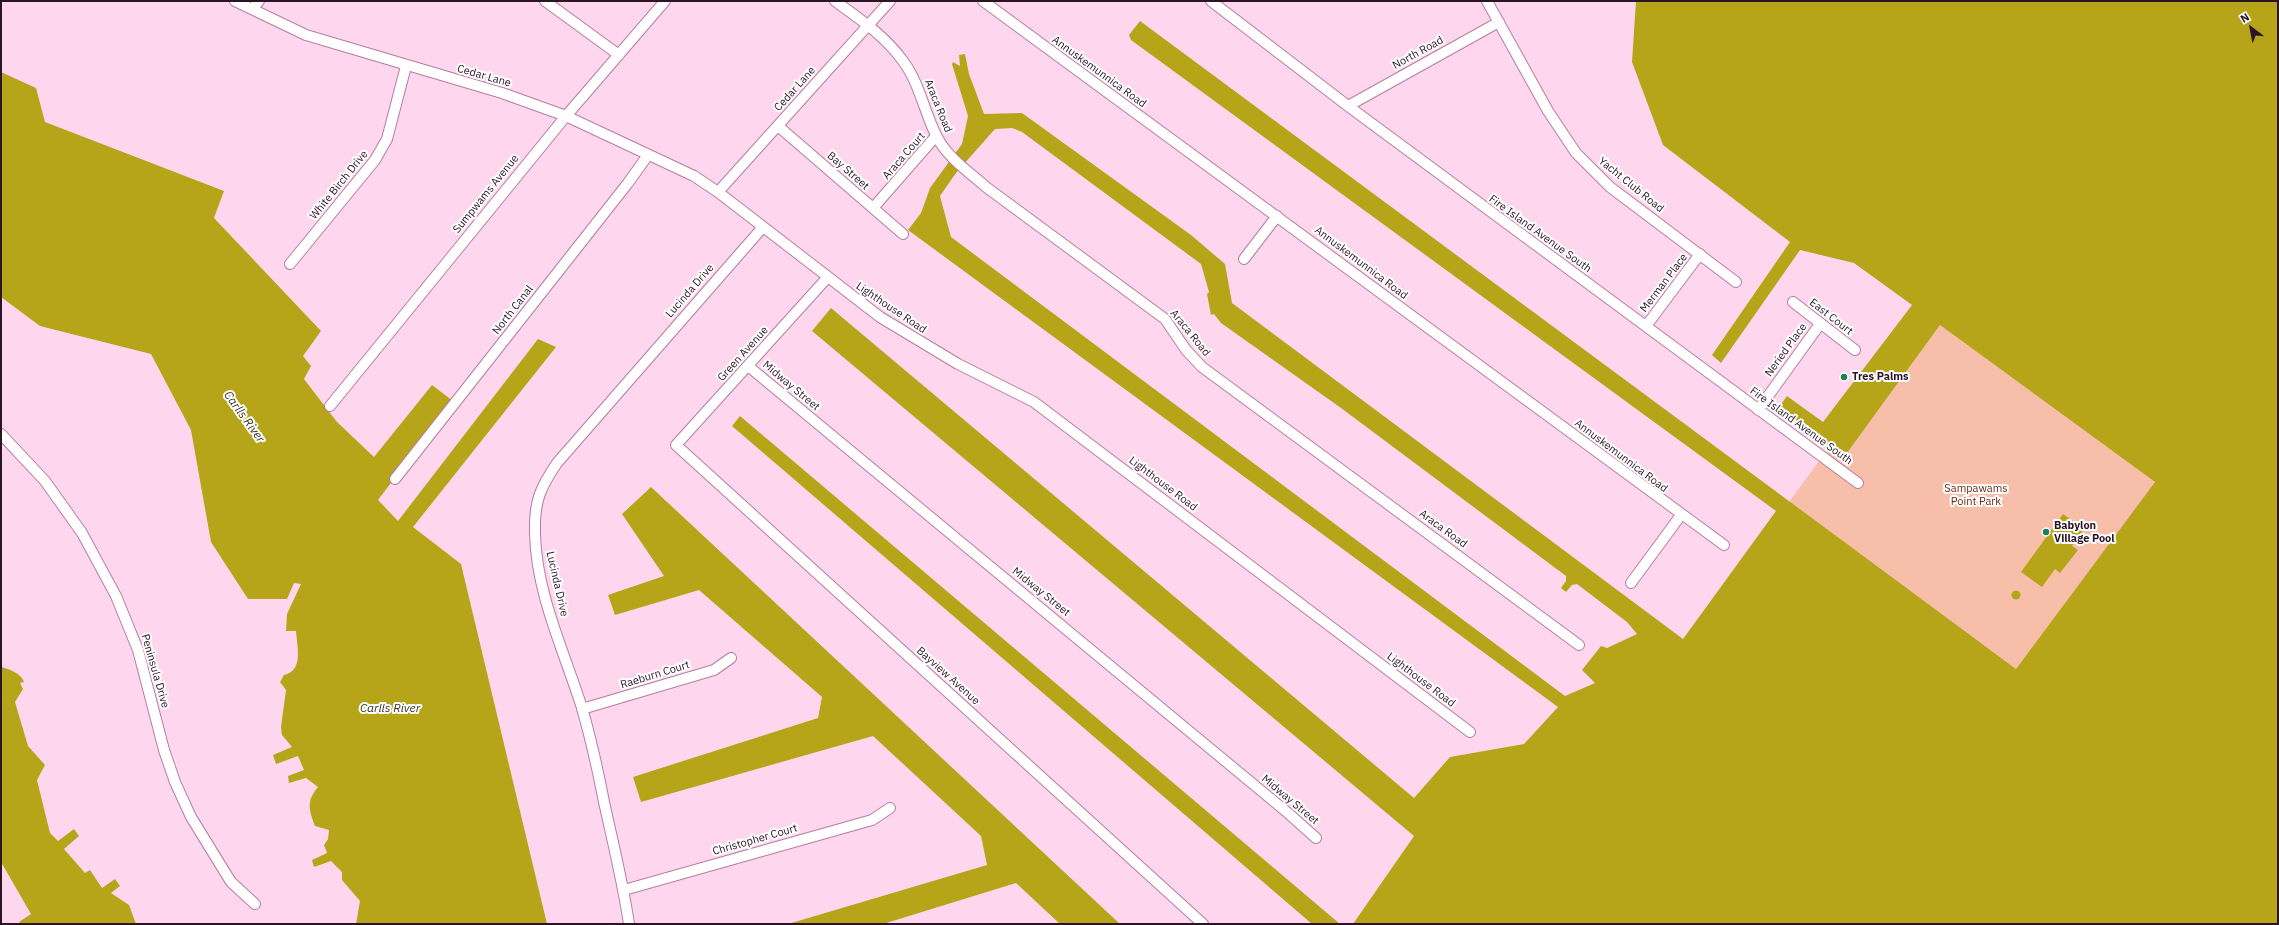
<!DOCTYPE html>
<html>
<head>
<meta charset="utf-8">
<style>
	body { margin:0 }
	#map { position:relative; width:2279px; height:925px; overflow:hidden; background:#fed7ee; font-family:"IBM Plex Sans",sans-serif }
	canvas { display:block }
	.frame { position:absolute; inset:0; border:2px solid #2b1423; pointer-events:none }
	.north { position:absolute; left:2231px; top:8px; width:40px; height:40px; -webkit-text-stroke:3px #fff; paint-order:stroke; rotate:328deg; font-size:11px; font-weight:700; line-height:16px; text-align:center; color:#2b1423 }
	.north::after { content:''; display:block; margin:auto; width:14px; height:18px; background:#2b1423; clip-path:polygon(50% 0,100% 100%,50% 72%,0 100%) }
</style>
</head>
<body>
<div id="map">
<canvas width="2279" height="925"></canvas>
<div class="frame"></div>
<div class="north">N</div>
</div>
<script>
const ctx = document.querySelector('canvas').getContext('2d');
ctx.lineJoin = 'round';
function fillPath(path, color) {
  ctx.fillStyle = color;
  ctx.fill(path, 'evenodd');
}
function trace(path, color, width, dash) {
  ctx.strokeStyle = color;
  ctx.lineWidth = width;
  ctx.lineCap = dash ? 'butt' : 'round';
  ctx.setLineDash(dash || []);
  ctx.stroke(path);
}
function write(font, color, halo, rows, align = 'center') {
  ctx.font = font + ' "IBM Plex Sans",sans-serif';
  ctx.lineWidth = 4;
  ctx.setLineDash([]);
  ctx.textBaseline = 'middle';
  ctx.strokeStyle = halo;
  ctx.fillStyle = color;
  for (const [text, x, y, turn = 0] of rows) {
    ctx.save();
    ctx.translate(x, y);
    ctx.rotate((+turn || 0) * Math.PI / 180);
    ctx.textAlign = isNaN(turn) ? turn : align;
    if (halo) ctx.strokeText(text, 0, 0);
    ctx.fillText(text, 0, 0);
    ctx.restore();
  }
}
const green = new Path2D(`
	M1940 325 2155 482 2016 669 1789 502 1831 445 1847 453Z`);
const water = new Path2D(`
	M1636 1H2278V924H1353L1414 836 812 331 831 308 1414 798 1450 757 1524 744 1558 707 908 230 921 213 930 188 962 144 968 116 952 64 953 62 960 66 959 55 965 54 969 74 984 114 1022 113 1191 235 1225 264 1232 303 1683 639 1776 511 1131 40 1129 35 1140 21 2016 669 2155 482 1940 325 1847 453 1832 445 1830 447 1779 407 1787 396 1823 422 1912 305 1854 263 1800 250 1721 363 1712 355 1790 242 1663 145 1632 62ZM1012 128 1022 132 1201 264 1209 292 1207 294 1211 315 1214 314 1221 323 1341 408 1566 576V581L1561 588 1566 592 1572 585 1577 584 1627 622 1637 634 1607 648 1601 646 1582 670 1595 683 1565 696 951 237 940 196 956 173 995 129Z
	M1 72 36 88 45 122 224 191 214 218 321 331 303 356 311 366 304 379 337 422 374 457 432 385 453 401 378 500 398 521 538 339 556 347 413 527 461 564 547 924H356L360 901 342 880V872L331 861 314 867 312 860 327 853 324 845 328 839 329 830 315 826C309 810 306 801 318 787L306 778 289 783 288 776 304 770 298 756 276 764 273 755 292 747 282 735 281 727 286 690 280 682 284 675C304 671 297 646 296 631H286L287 614 301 584 294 583 287 599H248L211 542 191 430 151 354 40 326 1 297Z
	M740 416 1340 924H1312L732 426Z
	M651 487 1120 924H1060L1016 883 883 924H788L987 865 981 836 873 736 641 802 633 777 818 718 822 697 699 590 615 615 608 595 664 576 622 514Z
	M2063 514 2084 529 2072 546 2078 550 2060 573 2055 569 2042 587 2021 572Z
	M2011.5 595a4.5 4.5 0 1 1 9 0a4.5 4.5 0 1 1-9 0Z
	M1 667C9 669 21 673 24 682L20 683 23 689 15 702 28 746 45 765 37 780 50 833 58 841 74 829 79 836 64 849 85 873 90 870 102 888 115 879 120 886 111 893 129 905 136 924H21L19 922 31 914 1 862Z`);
const minor = new Path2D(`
	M235 1 306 35 502 93 566 116 694 176 718 192 880 317 958 364 1034 402 1470 732
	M545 1 619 55
	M835 1C860 19 885 36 903 61 920 84 924 112 937 137 947 157 969 172 986 187L1165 319 1186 350 1202 367 1579 645
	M983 1 1724 545
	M1211 1 1348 106 1858 483
	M1487 1 1548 111 1576 153 1610 187 1736 282
	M252 9 259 1
	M1348 106 1499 22
	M778 126 903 234
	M718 192 890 1
	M873 208 936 136
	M1244 259 1277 216
	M290 264 375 160 387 139 406 66
	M827 278 676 445 1203 924
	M1793 302 1855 350
	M1646 326 1700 254
	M748 366 1288 813 1316 838
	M330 406 566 116 665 1
	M1758 410 1820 324
	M1 434 45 481 82 533 116 596 138 650 164 750 175 782 191 817 231 882 255 904
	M395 479 628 183 648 155
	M1631 583 1681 515
	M582 709 714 670 731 658
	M624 890 872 820 890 808
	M629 924C623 883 613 843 604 802 598 771 591 739 582 708 564 651 536 593 535 533 534 502 540 488 557 463L763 227`);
const markers = [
	[1844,377,4,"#1d7f58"],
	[2046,532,4,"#1d7f58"]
];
const streetNames = [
	["North Road",1418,53,-29],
	["Annuskemunnica Road",1099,72,36],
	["Cedar Lane",484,76,16],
	["Cedar Lane",795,89,-48],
	["Araca Road",938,106,68],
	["Araca Court",904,156,-49],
	["Bay Street",848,171,41],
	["White Birch Drive",339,185,-51],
	["Yacht Club Road",1631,185,39],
	["Sumpwams Avenue",486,194,-51],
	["Fire Island Avenue South",1540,234,36],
	["Annuskemunnica Road",1361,263,37],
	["Merman Place",1664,283,-53],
	["Lucinda Drive",690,291,-49],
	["Lighthouse Road",891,308,34],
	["North Canal",513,310,-52],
	["East Court",1831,317,38],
	["Araca Road",1190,333,51],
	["Neried Place",1786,350,-54],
	["Green Avenue",743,354,-48],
	["Midway Street",791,386,40],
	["Fire Island Avenue South",1801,426,36],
	["Annuskemunnica Road",1621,456,37],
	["Lighthouse Road",1163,484,37],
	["Araca Road",1443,529,36],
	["Lucinda Drive",557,584,77],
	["Midway Street",1041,592,39],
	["Peninsula Drive",155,671,74],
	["Raeburn Court",655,675,-17],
	["Bayview Avenue",948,676,42],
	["Lighthouse Road",1421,680,37],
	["Midway Street",1290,800,40],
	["Christopher Court",755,840,-16]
];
const poiNames = [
	["Tres Palms",1852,377],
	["Babylon",2054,526],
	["Village Pool",2054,539]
];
const parkNames = [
	["Sampawams",1976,489],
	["Point Park",1976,502]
];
const waterNames = [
	["Carlls River",244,417,54],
	["Carlls River",390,709]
];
fillPath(green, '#f7bfaa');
fillPath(water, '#b6a419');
trace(minor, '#b77ca1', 12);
trace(minor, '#fff', 10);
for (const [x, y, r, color] of markers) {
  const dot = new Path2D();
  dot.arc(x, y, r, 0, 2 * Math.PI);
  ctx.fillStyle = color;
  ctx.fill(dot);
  trace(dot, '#fff', 1.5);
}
write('11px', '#2b1423', '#fff', streetNames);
write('bold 11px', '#2b1423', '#fff', poiNames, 'left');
write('11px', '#6d2a0c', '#fff', parkNames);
write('italic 12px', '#36331e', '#fff', waterNames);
</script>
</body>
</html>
